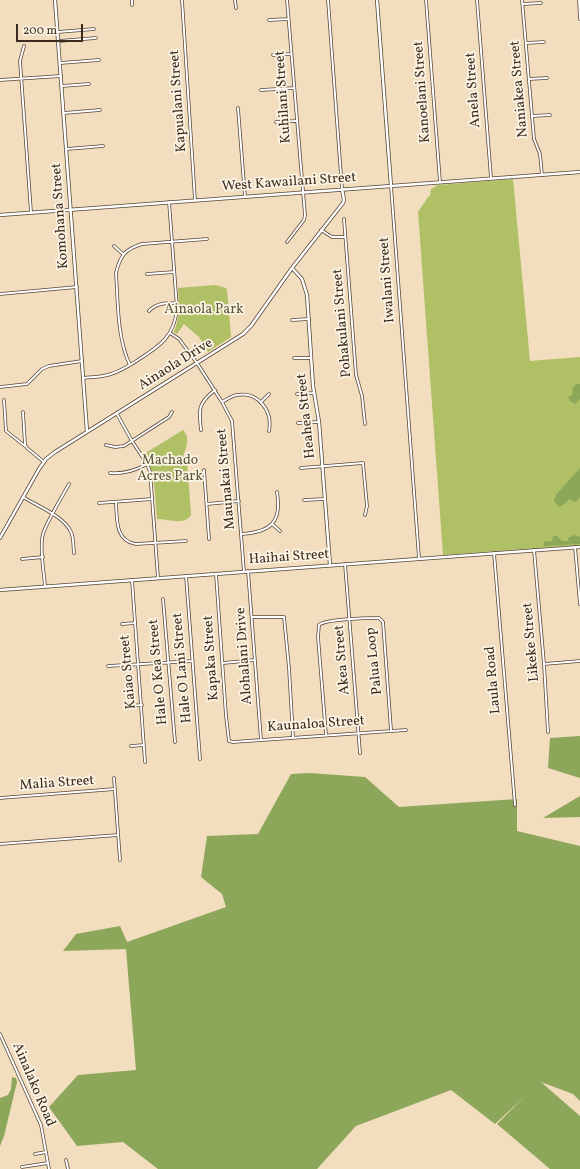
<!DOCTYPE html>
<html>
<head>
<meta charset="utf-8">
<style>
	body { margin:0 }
	#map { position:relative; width:580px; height:1169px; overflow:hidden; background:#f2ddbf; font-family:Vollkorn,serif }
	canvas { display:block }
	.scale { position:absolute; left:16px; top:24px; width:67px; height:18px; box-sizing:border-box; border:2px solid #3b2a1e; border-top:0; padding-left:5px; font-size:12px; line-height:14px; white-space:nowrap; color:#3b2a1e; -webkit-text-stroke:3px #fcf5e5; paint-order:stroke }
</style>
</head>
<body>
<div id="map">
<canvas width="580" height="1169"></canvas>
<div class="scale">200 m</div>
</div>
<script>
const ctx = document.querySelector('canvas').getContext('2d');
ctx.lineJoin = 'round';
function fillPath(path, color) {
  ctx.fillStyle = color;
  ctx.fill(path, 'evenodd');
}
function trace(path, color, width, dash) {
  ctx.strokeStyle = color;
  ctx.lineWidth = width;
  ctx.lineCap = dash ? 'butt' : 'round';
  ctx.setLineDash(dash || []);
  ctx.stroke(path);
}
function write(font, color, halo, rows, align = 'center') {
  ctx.font = font + ' Vollkorn,serif';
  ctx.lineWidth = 3.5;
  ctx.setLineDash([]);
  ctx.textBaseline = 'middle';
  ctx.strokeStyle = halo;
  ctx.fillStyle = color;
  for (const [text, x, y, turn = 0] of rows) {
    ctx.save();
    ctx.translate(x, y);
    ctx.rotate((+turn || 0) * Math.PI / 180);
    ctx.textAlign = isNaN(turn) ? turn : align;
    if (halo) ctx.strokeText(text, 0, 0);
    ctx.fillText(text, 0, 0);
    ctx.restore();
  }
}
const green = new Path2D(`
	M513 179 530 361 580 357V545L443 555 418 212 428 197 430 196 431 189 438 185Z
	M215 285 223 287 227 289 231 337 208 352 199 337 184 324 177 334 174 332C180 317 179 304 178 288Z
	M183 430C191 439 186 447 183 457L187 461 191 515C184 526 168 519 157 519 155 497 156 474 144 454Z`);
const forest = new Path2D(`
	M577 384H580V399L575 404 570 401 568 397 572 395 573 387Z
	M580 468V497L576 502 569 499 566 503 559 507 554 501 556 495Z
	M574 535 580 537V544L544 546 543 544 545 541 552 542 553 536H557L562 541H569L568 538Z
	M580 736V778L548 768 550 738Z
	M310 773 365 777 399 807 517 799V831L580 846V1101L573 1094 541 1082 580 1116V1169H550L497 1124 525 1096 495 1124 451 1090 356 1126 317 1169H158L123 1142 77 1146 49 1107 78 1075 136 1070 126 949 63 951 76 934 120 926 127 942 226 907 222 894 201 877 207 836 258 834 291 774Z
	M580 796V817L543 818Z
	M12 1077 16 1078 17 1082 4 1136 0 1146V1098L8 1095 11 1089Z`);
const minor = new Path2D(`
	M132 0V5
	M182 0 195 200
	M235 0 236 8
	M287 0 305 215 304 220 287 242
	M328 0 342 189
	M426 0 440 182
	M477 0 491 178
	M522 0 534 139 540 154 542 175
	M579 0 580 19
	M523 4 541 3
	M269 20 288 19
	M58 32 94 29
	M59 41 96 38
	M526 43 544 42
	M24 46 20 61 31 212
	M273 55 291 54
	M60 63 99 60
	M529 79 547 78
	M0 80 61 76
	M62 86 89 84
	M261 90 294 88
	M238 108 245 197
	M64 113 100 110
	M532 116 550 115
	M276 122 296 121
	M67 149 103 146
	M391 186 419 558
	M344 219 356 375 362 396 365 424
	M321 230 332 237H345
	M114 246 123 254
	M147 274 174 272
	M0 294 77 287
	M149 311C156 303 166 303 176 303
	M292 320 309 319
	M170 333 179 339 197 363 222 402 232 421 244 572
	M294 358H311
	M130 365C117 339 118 301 116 273 120 256 125 249 142 244L207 239
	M84 378C93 377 103 377 111 374 121 371 130 365 138 360 160 346 175 336 177 308L169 202
	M0 387 27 384 42 369 49 366 82 361
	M297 394 314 393
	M4 400 6 431 25 446
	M222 402C226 400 231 396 237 395 258 391 273 411 269 431
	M261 402 269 394
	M23 412 25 445 27 448 44 462
	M117 414 132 441 147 464 150 471 158 578
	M298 423 319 422
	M201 430C199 410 197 404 215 390
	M106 445 115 447 124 446 169 417 172 412
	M301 468 363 463 367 506 365 515
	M204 470 209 539
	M110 473C124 474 135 471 147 464
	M23 497C37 506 64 516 71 532 74 538 73 546 74 553
	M304 500 325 499
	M116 502C117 519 115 541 136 544L186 541
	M99 503 152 499
	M207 504 239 501
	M272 524 280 531
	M242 534C271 532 282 522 277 492
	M575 547 580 604
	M534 550 544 664 548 732
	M494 553 515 805
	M22 559 43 557
	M345 564 360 753
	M248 571 261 740
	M216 574 226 716 229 741 233 742 406 730
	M186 576 200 759
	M132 580 145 762
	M45 586C44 571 39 548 43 534 48 519 61 499 69 484
	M163 599 175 742
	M252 617H284L289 668 293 737
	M122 624 135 623
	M223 663 255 660
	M544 664 580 661
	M108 666 193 661
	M128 706 142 705
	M326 735 318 637 319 625C325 619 368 618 379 618L383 622 391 730
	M131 746 144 745
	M114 778 120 860
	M0 798 115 789
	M0 844 118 835
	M0 1034 41 1125 49 1169
	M35 1154 46 1152
	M66 1160 68 1169
	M22 1167 48 1163`);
const tertiary = new Path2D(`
	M55 0 87 431
	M377 0 391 186
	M0 215 580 172
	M292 268 302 279 307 295 313 386 319 422 330 565
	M0 538 39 469 46 459 55 452 243 334 251 326 292 268 343 203 344 200 342 189
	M0 590 580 547`);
const streetNames = [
	["Naniakea Street",520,89,-95],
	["Anela Street",474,90,-94],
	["Kanoelani Street",423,92,-94],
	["Kuhilani Street",284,97,-94],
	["Kapualani Street",179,101,-94],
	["West Kawailani Street",289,183,-4],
	["Komohana Street",61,216,-94],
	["Iwalani Street",388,280,-94],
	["Pohakulani Street",343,323,-95],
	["Ainaola Drive",176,365,-32],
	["Heahea Street",307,416,-96],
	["Maunakai Street",227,479,-95],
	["Haihai Street",289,558,-4],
	["Likeke Street",532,642,-95],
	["Alohalani Drive",245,656,-94],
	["Kapaka Street",212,658,-94],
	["Akea Street",343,660,-95],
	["Palua Loop",375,661,-96],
	["Hale O Lani Street",183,668,-95],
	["Kaiao Street",129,672,-95],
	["Hale O Kea Street",159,672,-95],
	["Laula Road",494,680,-95],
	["Kaunaloa Street",316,725,-4],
	["Malia Street",57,784,-4],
	["Ainalako Road",33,1085,67]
];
const parkNames = [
	["Ainaola Park",204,310],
	["Machado",170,461],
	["Acres Park",170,477]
];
fillPath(green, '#b0c165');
fillPath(forest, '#8ca75a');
trace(minor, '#564536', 3.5);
trace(tertiary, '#564536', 4);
trace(minor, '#fff', 2);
trace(tertiary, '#fff', 2.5);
write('14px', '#3b2a1e', '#fcf5e5', streetNames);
write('14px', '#5e5733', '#fcf5e5', parkNames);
</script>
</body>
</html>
